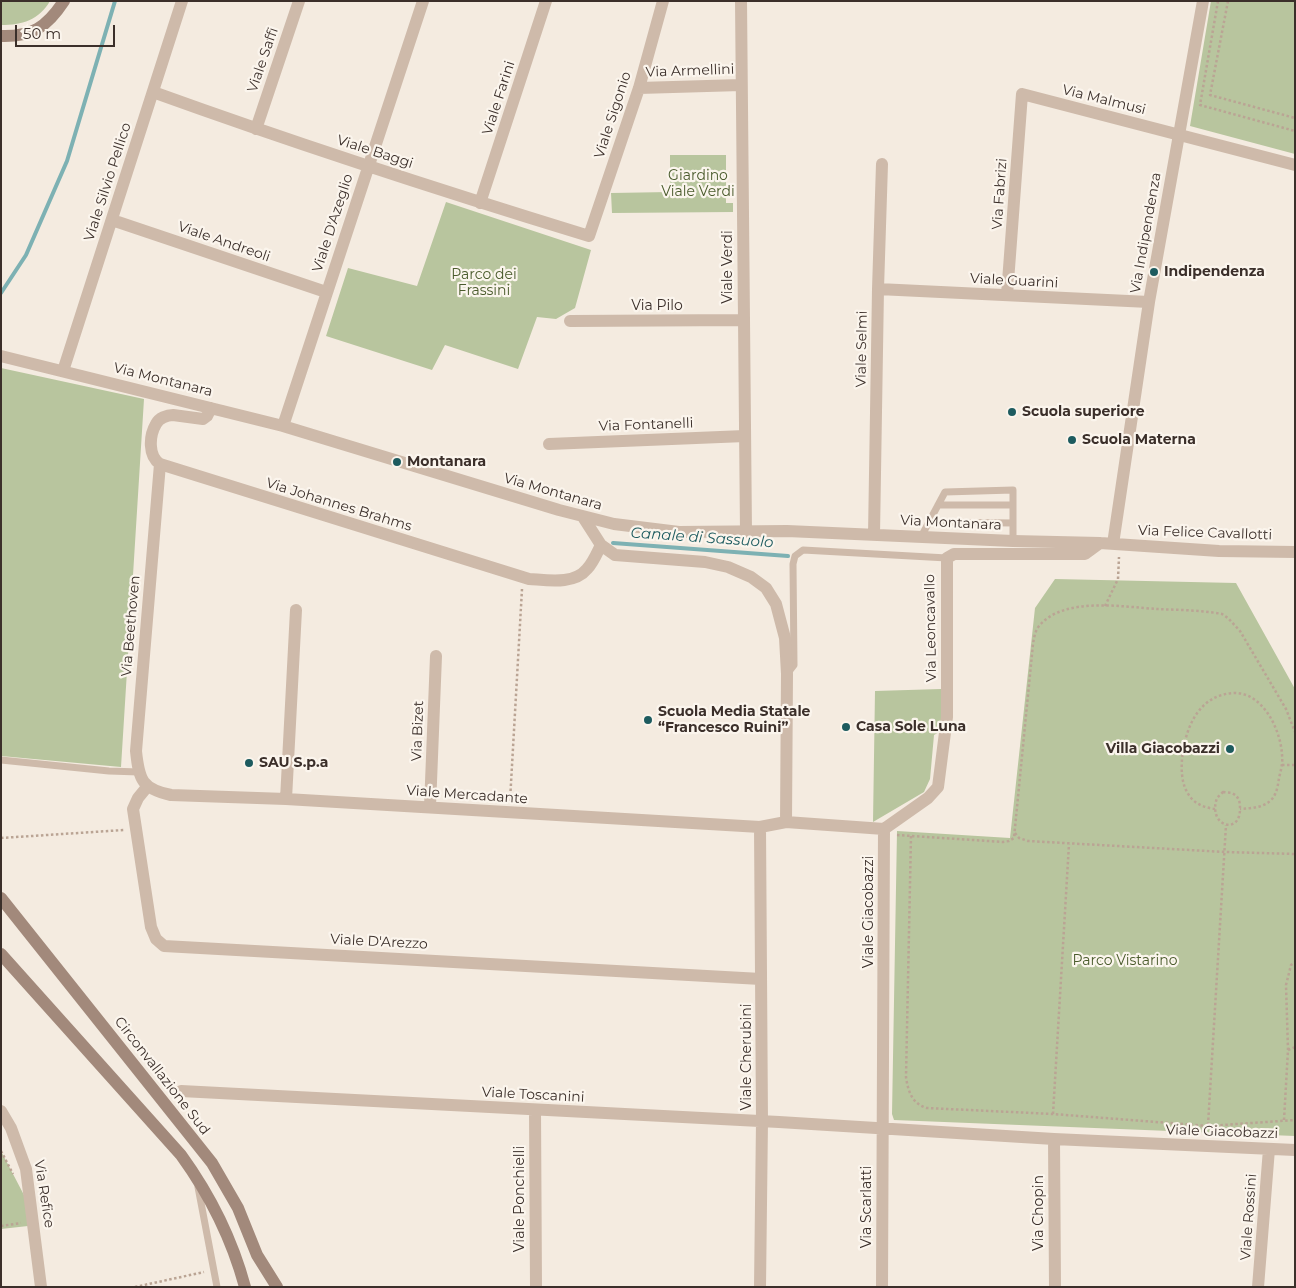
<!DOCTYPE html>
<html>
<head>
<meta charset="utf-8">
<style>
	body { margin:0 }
	#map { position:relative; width:1296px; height:1288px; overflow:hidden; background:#f4ebe0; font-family:Montserrat,sans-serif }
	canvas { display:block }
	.frame { position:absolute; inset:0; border:2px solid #3b2f2a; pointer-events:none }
	.scale { position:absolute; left:15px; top:25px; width:100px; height:22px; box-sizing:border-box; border:2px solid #3b2f2a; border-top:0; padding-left:6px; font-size:15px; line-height:18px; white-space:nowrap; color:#3b2f2a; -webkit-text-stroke:4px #fbf5ed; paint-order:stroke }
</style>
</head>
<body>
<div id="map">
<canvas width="1296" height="1288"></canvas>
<div class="frame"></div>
<div class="scale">50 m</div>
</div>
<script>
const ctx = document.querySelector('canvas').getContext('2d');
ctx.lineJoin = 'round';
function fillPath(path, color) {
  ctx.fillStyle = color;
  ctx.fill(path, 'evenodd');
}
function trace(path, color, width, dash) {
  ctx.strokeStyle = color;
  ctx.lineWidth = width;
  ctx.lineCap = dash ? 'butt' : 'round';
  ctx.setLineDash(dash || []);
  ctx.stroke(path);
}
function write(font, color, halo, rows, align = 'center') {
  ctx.font = font + ' Montserrat,sans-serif';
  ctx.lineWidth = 4.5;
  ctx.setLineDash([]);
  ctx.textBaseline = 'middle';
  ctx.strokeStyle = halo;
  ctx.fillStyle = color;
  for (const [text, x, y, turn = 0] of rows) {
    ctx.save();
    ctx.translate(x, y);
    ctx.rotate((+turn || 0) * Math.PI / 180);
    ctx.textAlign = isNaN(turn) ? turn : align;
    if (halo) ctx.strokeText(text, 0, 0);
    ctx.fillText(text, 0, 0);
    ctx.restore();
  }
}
const green = new Path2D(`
	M1 1H50C39 20 22 25 1 25Z
	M1211 1H1295V154L1190 126Z
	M670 155H726V203H733V212L612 213 611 193 670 192Z
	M446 202 591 250 575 308 556 319 537 317 518 369 445 345 432 370 326 336 348 268 417 286Z
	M1 368 144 399 121 767 1 756Z
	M1055 579 1236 583 1295 689V1136L894 1120 892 1114 897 831 1010 838 1035 608Z
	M941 689V731L934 735 930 779 924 792 873 822 875 691Z
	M1 1151 25 1197 28 1226 1 1229Z`);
const stream = new Path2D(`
	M1 293 26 255 67 161 115 1
	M613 543 788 556`);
const path = new Path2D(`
	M1218 1 1200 105 1295 131
	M1228 1 1210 95 1295 118
	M1105 606 1118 579 1119 557
	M1282 765H1295
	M1223 792 1232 793C1239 797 1240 801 1240 809 1240 836 1207 826 1217 798Z
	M510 801 522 589
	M1215 809C1208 808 1200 806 1194 801 1182 790 1181 774 1182 759 1185 728 1199 693 1236 693 1264 694 1281 731 1282 755 1283 762 1281 770 1279 778 1278 785 1277 793 1272 799 1264 808 1252 808 1240 809
	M1015 833 1019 838 1028 841 1225 852 1295 854
	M897 835 1003 842 1009 841 1014 838 1033 644C1034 638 1035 631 1039 626 1064 596 1123 607 1157 609 1178 610 1201 610 1222 614L1228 618 1240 631 1286 709 1295 732
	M911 836 906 1077C908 1091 912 1104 927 1108L1053 1114 1208 1126 1295 1120
	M1 838 124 830
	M1288 1050 1295 1047
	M1053 1114 1069 844
	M1284 1120 1288 1050 1286 985 1291 965 1295 962
	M1208 1125 1226 825
	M1 1151 13 1174
	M1 1226 21 1223
	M135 1287 204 1272`);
const lane = new Path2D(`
	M938 505H1013
	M929 522 1013 523
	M921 537 945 492 1013 490V541
	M787 674 794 665 793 564 795 556 803 550 947 558
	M1 760 109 771 139 772
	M198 1187 217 1287`);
const street = new Path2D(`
	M741 1 746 532
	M639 88 741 85
	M153 92C297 144 442 191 589 236L639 88 663 1
	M256 129 299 1
	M480 203 546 1
	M112 220 326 292
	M878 289 1149 302
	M1007 295 1022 94 1295 165
	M570 321 743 320
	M1 356 283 426 559 510 614 524 679 532 787 531 1013 541 1100 543 1219 551 1295 552
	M63 371 182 1
	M211 408 207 416 203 419 173 415C167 415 159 418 156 424 149 436 148 456 160 464L529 579C547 580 574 585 587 569 593 563 597 553 601 545
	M283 426 423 1
	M549 444 745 436
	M160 464 136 751C139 780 142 789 171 795L286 799 760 827 786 822 884 829 882 1287
	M583 517 601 545 615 555 705 562 728 567 751 577 766 588 776 604 785 638 787 674 786 822
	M874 535 878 289 882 164
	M1113 544 1149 302 1203 1
	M147 787 138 798 133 809 151 927 156 939 164 946 761 979
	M286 799 296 610
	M430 807 436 656
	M884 829 928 798 938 787 947 717V558L954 554H1085L1100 543
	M181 1091 779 1122 1054 1139 1295 1150
	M535 1110 536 1287
	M1 1111 11 1128 26 1169 41 1287
	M1054 1139 1055 1287
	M760 1287 762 1121 760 827
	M1258 1287 1269 1149`);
const secondary = new Path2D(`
	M1 36C32 37 47 27 64 1
	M1 898 212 1163 238 1208 257 1255 277 1287
	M1 954 181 1155C210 1195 232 1239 245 1287`);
const markers = [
	[1154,272,5,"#1d5b5f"],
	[1012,412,5,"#1d5b5f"],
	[1072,440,5,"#1d5b5f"],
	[397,462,5,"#1d5b5f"],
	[648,720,5,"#1d5b5f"],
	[846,727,5,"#1d5b5f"],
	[1230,749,5,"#1d5b5f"],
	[249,763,5,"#1d5b5f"]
];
const streetNames = [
	["Viale Saffi",263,60,-71],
	["Via Armellini",690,71,-2],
	["Viale Farini",499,98,-72],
	["Via Malmusi",1104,100,14],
	["Viale Sigonio",613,115,-72],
	["Viale Baggi",375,152,18],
	["Viale Silvio Pellico",108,182,-72],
	["Via Fabrizi",1000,194,-86],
	["Viale D'Azeglio",333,223,-72],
	["Via Indipendenza",1146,233,-80],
	["Viale Andreoli",224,242,19],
	["Viale Verdi",728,267,-90],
	["Viale Guarini",1014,281,3],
	["Via Pilo",657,306],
	["Viale Selmi",862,349,-89],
	["Via Montanara",163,380,14],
	["Via Fontanelli",646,425,-2],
	["Via Montanara",553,492,16],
	["Via Johannes Brahms",339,505,17],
	["Via Montanara",951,523,3],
	["Via Felice Cavallotti",1205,533,2],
	["Via Beethoven",131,626,-85],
	["Via Leoncavallo",931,628,-91],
	["Via Bizet",418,731,-88],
	["Viale Mercadante",467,795,4],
	["Viale Giacobazzi",869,912,-90],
	["Viale D'Arezzo",379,942,3],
	["Viale Cherubini",747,1057,-90],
	["Circonvallazione Sud",162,1076,52],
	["Viale Toscanini",533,1095,3],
	["Viale Giacobazzi",1222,1132,2],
	["Via Refice",44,1194,81],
	["Viale Ponchielli",520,1199,-90],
	["Via Scarlatti",867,1207,-90],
	["Via Chopin",1039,1213,-90],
	["Viale Rossini",1249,1217,-86]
];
const parkNames = [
	["Giardino",698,176],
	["Viale Verdi",698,192],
	["Parco dei",484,275],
	["Frassini",484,291],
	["Parco Vistarino",1125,961]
];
const poiNames = [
	["Indipendenza",1164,272],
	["Scuola superiore",1022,412],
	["Scuola Materna",1082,440],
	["Montanara",407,462],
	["Scuola Media Statale",658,712],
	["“Francesco Ruini”",658,728],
	["Casa Sole Luna",856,727],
	["Villa Giacobazzi",1220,749,"right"],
	["SAU S.p.a",259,763]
];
const waterNames = [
	["Canale di Sassuolo",702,538,4]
];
fillPath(green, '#b8c59e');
trace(stream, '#7db1b3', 4);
trace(path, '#baa494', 2.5, [2.5, 2.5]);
trace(lane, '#cebaaa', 7);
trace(street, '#cebaaa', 12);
trace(secondary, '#a2897b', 12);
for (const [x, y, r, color] of markers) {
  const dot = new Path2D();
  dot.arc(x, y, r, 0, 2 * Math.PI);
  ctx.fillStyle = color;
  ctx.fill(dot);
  trace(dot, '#fbf5ed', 2);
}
write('14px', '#3b2f2a', '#fbf5ed', streetNames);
write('14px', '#4a5b2c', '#fbf5ed', parkNames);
write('bold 14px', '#3b2f2a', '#fbf5ed', poiNames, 'left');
write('italic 15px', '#1d5b5f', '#fbf5ed', waterNames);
</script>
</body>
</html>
